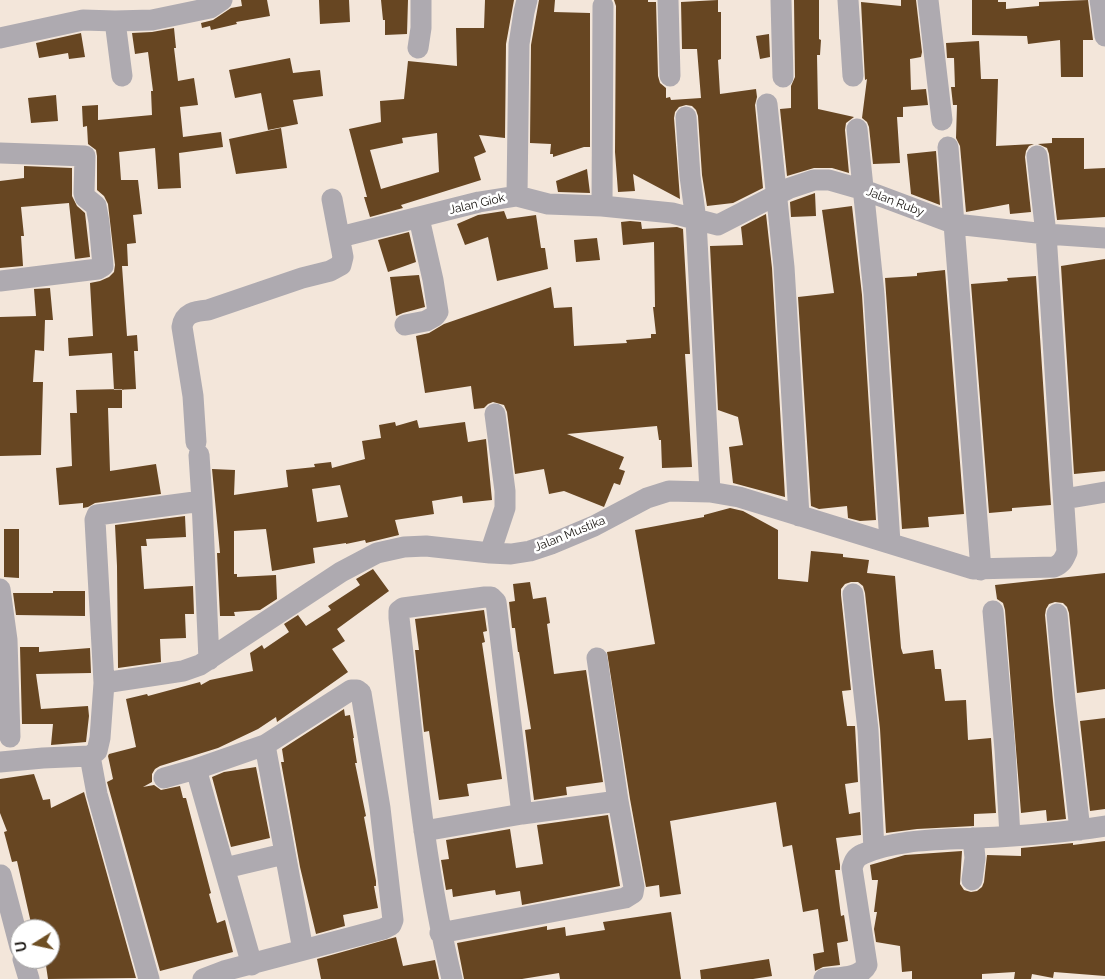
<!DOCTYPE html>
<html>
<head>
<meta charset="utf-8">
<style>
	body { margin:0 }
	#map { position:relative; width:1105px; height:979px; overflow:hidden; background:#f3e6da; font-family:Raleway,sans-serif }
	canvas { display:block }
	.north { position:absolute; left:10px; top:919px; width:50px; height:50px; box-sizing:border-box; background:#fff; border:1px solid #a2a09f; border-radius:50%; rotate:260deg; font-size:14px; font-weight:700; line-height:20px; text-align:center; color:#16120e }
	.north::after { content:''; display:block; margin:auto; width:18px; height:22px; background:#6e4f24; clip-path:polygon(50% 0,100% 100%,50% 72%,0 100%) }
</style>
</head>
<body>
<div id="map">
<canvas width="1105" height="979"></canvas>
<div class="north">U</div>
</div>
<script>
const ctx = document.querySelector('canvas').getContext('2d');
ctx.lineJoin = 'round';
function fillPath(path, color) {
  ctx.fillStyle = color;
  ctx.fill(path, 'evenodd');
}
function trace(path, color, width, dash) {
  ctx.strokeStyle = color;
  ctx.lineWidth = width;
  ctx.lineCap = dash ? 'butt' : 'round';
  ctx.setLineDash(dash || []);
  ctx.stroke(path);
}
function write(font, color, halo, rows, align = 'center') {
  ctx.font = font + ' Raleway,sans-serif';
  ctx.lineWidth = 5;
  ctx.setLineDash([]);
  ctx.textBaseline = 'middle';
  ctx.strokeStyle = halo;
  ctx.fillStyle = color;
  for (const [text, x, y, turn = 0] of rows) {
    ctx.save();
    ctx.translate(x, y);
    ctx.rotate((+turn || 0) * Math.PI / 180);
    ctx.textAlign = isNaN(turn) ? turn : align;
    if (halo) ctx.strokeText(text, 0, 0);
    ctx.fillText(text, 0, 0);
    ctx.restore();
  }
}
const building = new Path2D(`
	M241 0H267L270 16 236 22 237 24 211 30 210 26 202 28 201 23 213 20 231 8 242 6Z
	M319 0H349L350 22 320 24Z
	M381 0H408L407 34 385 35V20H383Z
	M485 0H514L506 44 505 138 479 135 486 152 474 157 481 180 401 205 403 208 370 217 364 197H367L349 129 381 122 380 101 404 99 408 61 457 66 456 28H484ZM437 133 439 172 381 189 370 150 403 143 402 138Z
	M539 0H555L554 12 590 13V147H584L553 157V154H550L551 144 530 143 531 45Z
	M614 0H648V2H656L658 76 660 83 666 88V98L670 97 671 100 701 98 697 49H682L681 2 718 0V12H721V59L718 60 720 94 756 89 757 97 755 105 763 188 733 203 707 206 702 175 698 116 696 110 692 106 686 105 679 107 675 112 674 118 680 199 633 174 635 191 618 192 615 152 616 6Z
	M794 0H819V39L821 40 820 55H817L818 109 854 117 846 123 845 130 849 173 832 168H814L787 176 780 109 791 108V86L795 77Z
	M901 0H916L922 52 921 57 910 59 911 90 926 89 928 105 903 107V117H897L900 163 873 164 869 127 867 122 862 118 867 79 865 80 861 2 901 6Z
	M972 0H998V2H1006V9L1039 6V2L1088 0 1093 40H1083V77H1061L1060 40 1028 44 1027 36 972 35Z
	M174 28 176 48H174L178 81 194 78 198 105 180 107 183 137 221 132 223 147 179 153 181 188 158 189 155 148 119 152 121 180H138L142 214 133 215 136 243 127 244 128 266H122L127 336 137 335 138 351H134L136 389 114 390 112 353 69 356 68 338 93 336 90 283 100 281 109 277 114 272 115 265 108 204 104 196 97 190V156L96 150 88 144 87 126 83 127 82 106 98 105V120L152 115 151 91H153L148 52 135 54 132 33 152 32Z
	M81 33 85 57 69 59 68 53 39 58 36 43Z
	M769 34 770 57 760 59 756 36Z
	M979 41 981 79H998L996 146 1034 144 1029 146 1026 151 1025 157 1031 212 1010 214 1009 204 966 212 960 146 956 138 957 105H953L951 87H955L954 58H947L946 43Z
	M290 58 293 73 320 70 323 96 293 100 298 124 268 130 261 93 235 98 229 70Z
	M56 95 58 121 31 123 28 98Z
	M281 128 287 168 236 174 229 139Z
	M1052 138H1084V169L1105 168V217L1057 220 1049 154 1047 148 1038 144 1052 143Z
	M936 151 940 205 911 194 907 154Z
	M24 166 72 168V196L77 206 85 213 90 257 75 259 69 203 21 207 24 236H21L23 266 0 268V181L24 178Z
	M587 169 590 193 558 192 556 181Z
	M815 193 816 216 791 217 790 202Z
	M852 206 862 295 876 520 860 521 848 518 847 506 819 509 811 506 798 297 834 293 822 210Z
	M504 211 507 219 536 215 541 248H545L548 269 497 281 488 237 465 245 457 224 478 215Z
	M766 214 772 268 785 497 733 483 729 447 743 445 738 417 718 410 710 246 743 245 741 227Z
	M630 221 641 222 642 229 677 227 683 229 690 354H685L692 467 662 468 661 440H659L657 426 567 434 624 457 619 469 625 471 620 485 614 483 604 507 564 491 549 494 544 469 515 474 507 412 504 405 493 402 488 404 484 408 474 409 471 386 425 393 416 336 429 333 444 324 551 287 554 308 572 307 574 346 627 343 626 340 651 338V334H656L653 307H655L654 242 623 245 621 222Z
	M409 232 416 262 388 272 378 240Z
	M597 238 600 260 576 262 574 240Z
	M1105 259V471L1074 474 1061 266Z
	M945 270 964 514 928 517 929 527 902 529 885 278 917 276V273Z
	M419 275 425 307 403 313 396 316 390 277Z
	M1036 276 1051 505 1012 508V511L989 513 971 284 1008 281 1007 278Z
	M50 288 53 320H45L44 351 35 350 33 382H43L41 455 0 456V317L36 316 34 289Z
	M122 389V408H108L110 471 156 464 161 494 95 503 88 507 83 508V503L59 505 56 468 72 466 70 413H77L76 390Z
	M417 420 419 428 465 422 468 442 486 439 492 500 463 503 462 496 432 501 434 514 395 520 399 535 366 543 365 540 346 544V543L313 548 315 563 272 571 266 529 234 531V574H237V577L276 575 277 599 260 610 234 612 235 616H220L217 553H220L212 469 235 470 234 495 288 487 286 470 315 467 314 464 331 462 332 468 365 459 362 441 381 438 379 425 395 422 396 426ZM340 485 348 517 317 522 312 489Z
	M730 508 743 511 778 530V579L808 582 811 551 843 554V557L869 560 867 573 895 576 901 648 903 654 933 650 935 669H941L945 701 966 700 968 740 991 738 996 813 974 814V826L917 829 886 833 880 729 865 593 863 586 858 582H851L845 584 841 589V595L851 690 842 691 847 726H855L858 782 845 784 849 814 860 812 861 835 836 838 840 865V870H835L841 916 844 915 848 941 837 943 840 965 823 967 815 971 813 954 824 952 818 909 803 912 792 845 783 847 776 802 670 821 681 894 660 897 659 885 646 887 630 799 607 652 655 644 635 530 704 517V515Z
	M185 516 186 537 146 539 147 546H141L144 589 193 586 194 614H185L186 638 160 639 161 662 118 668 117 566 115 525Z
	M4 529H19V578L4 577Z
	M373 569 389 591 337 629 345 641 332 649 348 672 277 722 276 717 258 729 218 748 160 766 155 769 152 774V782L143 787 154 785 161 790 180 786 183 798H186L211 893 209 894 217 923 225 920 233 952 160 971 107 782 113 779 108 756 109 754 136 747 126 699 147 694 148 696 200 682 201 685 210 680 253 671 250 653 262 645 264 649 289 632 284 624 298 615 306 626 331 610 328 606 360 585 356 579Z
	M1105 573V689L1077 693 1069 613 1067 607 1063 603 1055 602 1049 604 1046 609 1045 615 1053 701 1066 819 1047 821 1046 810 1021 813 1005 610 1003 603 997 599 995 585Z
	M530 582 533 599 546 597 550 623 547 624 554 674 586 670 603 782 566 787 567 795 534 800 525 730 531 729 519 652H518L515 628H512L509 602 515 601 513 584Z
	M53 591H85V616L16 615 13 593H53Z
	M484 610 487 631 483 632 485 642 482 643 502 779 467 784 469 796 439 800 429 731 424 732 415 650H419L415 619Z
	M20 647H39V652L90 648 91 673 36 674 41 709 88 706 89 716 86 742 51 745 53 724H22Z
	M344 709 345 716 350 715 354 738H353L357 763H355L366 816 364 817 376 881V886H374L378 908 343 915 345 926 316 934 300 867 281 762H284L282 749Z
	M1105 718V809L1090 811 1080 721Z
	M256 767 270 838 231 847 212 777 224 772Z
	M34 774 43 800 50 799 51 808 84 792 136 978 48 979 45 959H50V929H35L31 923 17 861 12 862 4 832 7 831 0 813V779Z
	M608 815 620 886 522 905 520 891 496 895 495 890 453 897 452 889 446 890 441 860 449 859 446 840 510 829 516 868 543 864 537 825Z
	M1105 841V976L1054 972 1053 978 1032 974 1031 979H1014L1015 972 982 974V979H912V971L902 972 900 946 876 942 874 929 877 912H874L878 880H872L870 865 905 855 962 851 960 884 964 890 971 892 977 891 982 887 984 882 987 855 1021 856V848L1073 843V845Z
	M671 912 681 979H560L559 973 522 979H464L457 943 547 926V930L565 927 566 936 605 930 603 922Z
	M396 937 403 966 435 960 439 979H321L317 959Z
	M769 959 772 976 753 979H701L700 970Z`);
const street = new Path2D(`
	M668 0 670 76
	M781 0 783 77
	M848 0 853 76
	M928 0 942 120
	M1100 0 1105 36
	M115 21 122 76
	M0 38 83 20 115 21 152 20 210 8 222 0
	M418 48 421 28V0
	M767 104 784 267 799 516
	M686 117 690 176 696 220 710 492
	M857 129 874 294 890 543
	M948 147 981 570
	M0 153 85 156 84 193 85 197 96 206 99 222 103 266 98 269 0 281
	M517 196 519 44 524 12 527 0
	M602 206 603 6
	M340 237 479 202 517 196 548 204 602 206 672 213 718 225 790 188 814 180H829L864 190 955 224 1046 234 1105 238
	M405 325 426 321 435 316 438 312 433 280 419 218
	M196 442 193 396 182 327C184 313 195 311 208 310L302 278 330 271 341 265 343 257 332 199
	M199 455 202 501
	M1064 499 1105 492
	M490 553 505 508V491L495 414
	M0 589 7 640 10 737
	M853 594 868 730 874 850
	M993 611 1005 750 1010 836
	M1057 614 1065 700 1080 830
	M104 683 183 671 200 665 341 572 377 553 404 547 426 546 490 553 511 554 530 551 551 544 594 526 647 498 669 491 710 492 739 497 973 569 1054 567C1062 564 1064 559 1067 552L1046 234 1037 156
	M90 756 97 751 100 738 104 683 95 520 97 515 202 501 209 660
	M0 762 43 758 90 756 97 794 149 979
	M196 769 252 965
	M164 778 196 769 265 745
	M424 831 522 814 618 801
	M225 868 284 854
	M1 875 20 947
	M972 880 975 858 973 838
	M440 933 625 898 633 893 634 887 618 801 597 658
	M23 959 29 979
	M203 979 224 971 383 929 391 925 393 920 380 808 361 693 357 690H351L265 745 303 950
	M452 979C423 861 413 738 399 618V611L403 608 485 597H491L496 602 522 814
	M824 979C837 977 860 979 867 965L852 868C854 861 856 857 863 854 895 839 941 840 976 838 1019 836 1062 833 1105 826`);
const streetNames = [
	["Jalan Ruby",895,202,21],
	["Jalan Giok",477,204,-13],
	["Jalan Mustika",570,534,-22]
];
fillPath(building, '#674622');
trace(street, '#aeaab0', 21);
write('12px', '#16120e', '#fff', streetNames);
</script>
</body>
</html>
